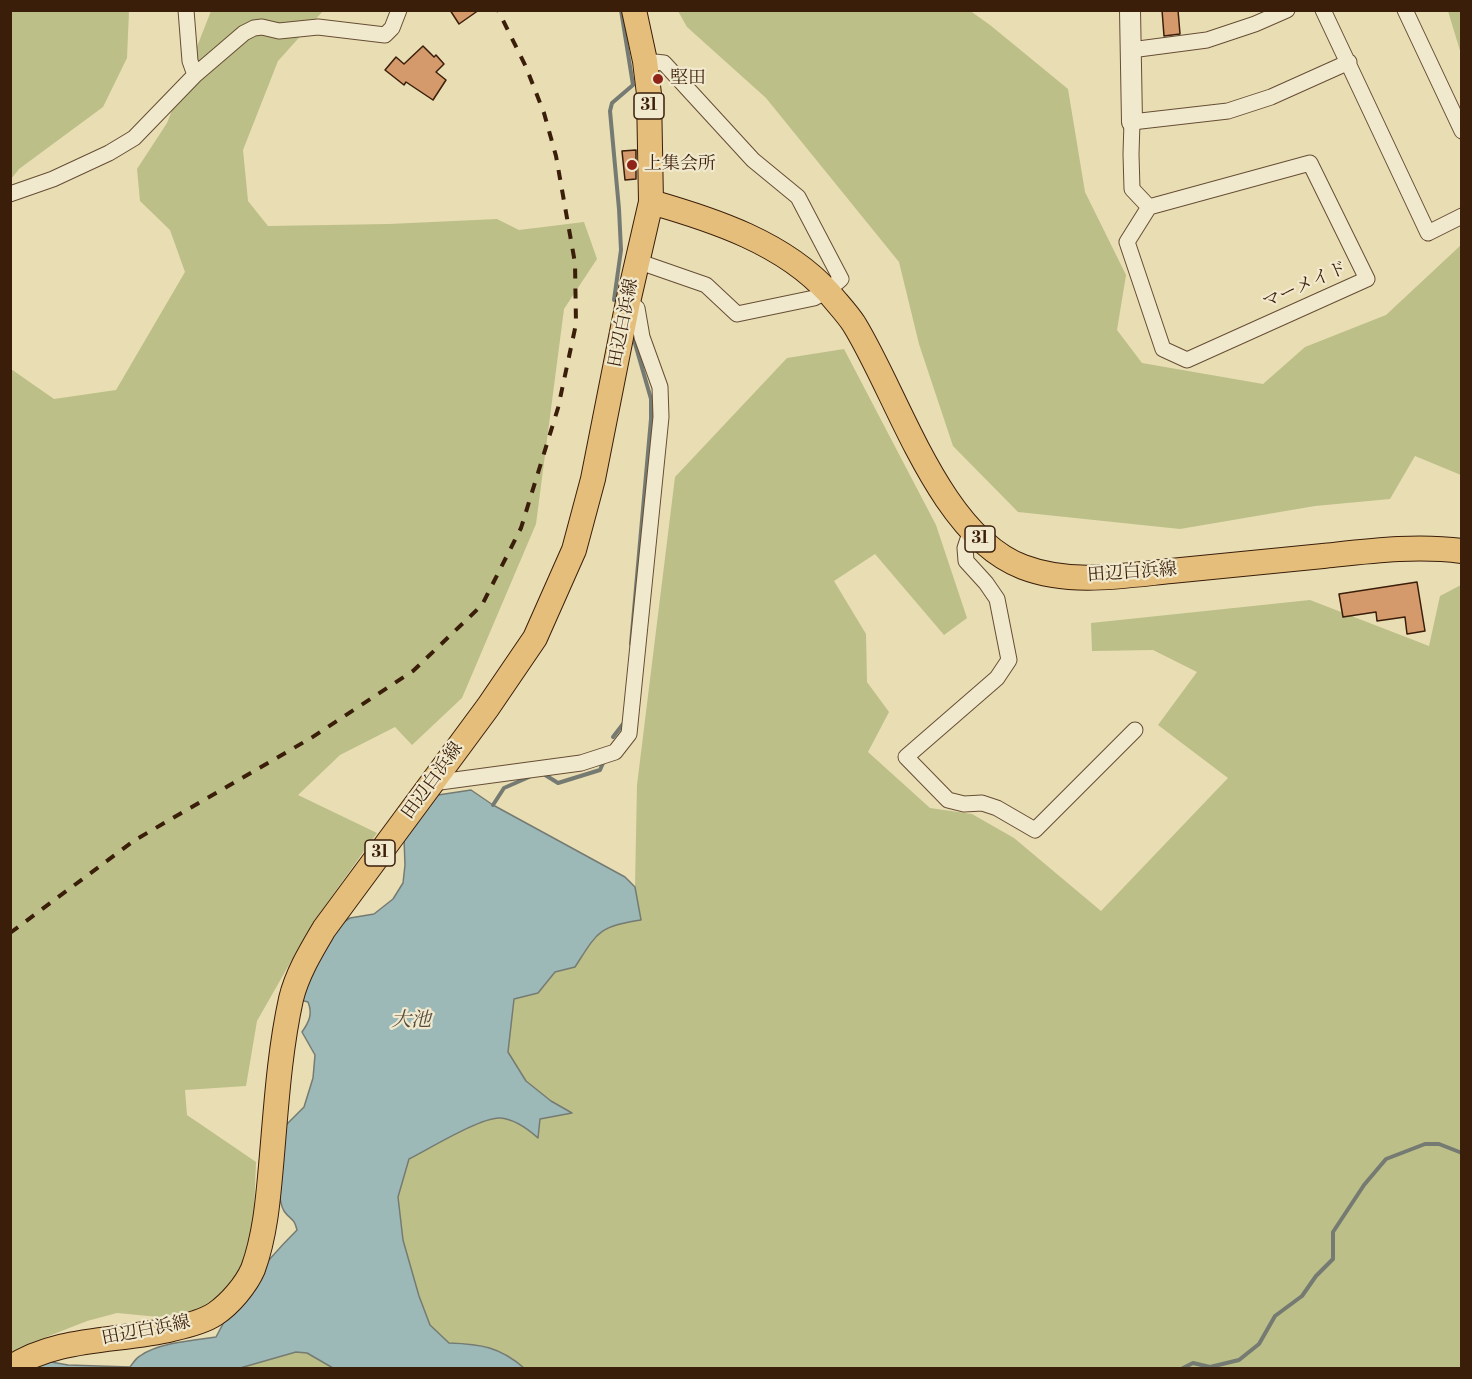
<!DOCTYPE html>
<html>
<head>
<meta charset="utf-8">
<style>
	body { margin:0 }
	#map { position:relative; width:1472px; height:1379px; overflow:hidden; background:#e9ddb3; font-family:"Libre Bodoni",serif }
	canvas { display:block }
	.frame { position:absolute; inset:0; border:12px solid #3a1e0a; pointer-events:none }
</style>
</head>
<body>
<div id="map">
<canvas width="1472" height="1379"></canvas>
<div class="frame"></div>
</div>
<script>
const ctx = document.querySelector('canvas').getContext('2d');
ctx.lineJoin = 'round';
function fillPath(path, color) {
  ctx.fillStyle = color;
  ctx.fill(path, 'evenodd');
}
function trace(path, color, width, dash) {
  ctx.strokeStyle = color;
  ctx.lineWidth = width;
  ctx.lineCap = dash ? 'butt' : 'round';
  ctx.setLineDash(dash || []);
  ctx.stroke(path);
}
function write(font, color, halo, rows, align = 'center') {
  ctx.font = font + ' "Libre Bodoni","Noto Serif JP",serif';
  ctx.lineWidth = 4.5;
  ctx.setLineDash([]);
  ctx.textBaseline = 'middle';
  ctx.strokeStyle = halo;
  ctx.fillStyle = color;
  for (const [text, x, y, turn = 0] of rows) {
    ctx.save();
    ctx.translate(x, y);
    ctx.rotate((+turn || 0) * Math.PI / 180);
    ctx.textAlign = isNaN(turn) ? turn : align;
    if (halo) ctx.strokeText(text, 0, 0);
    ctx.fillText(text, 0, 0);
    ctx.restore();
  }
}
const green = new Path2D(`
	M11 10 129 11 127 58 103 107 19 169 11 179Z
	M969 10 990 25 1068 89 1085 192 1126 275 1117 330 1142 363 1263 384 1305 347 1386 315 1461 245V475L1415 456 1390 499 1315 506 1180 529 1018 512 953 446 919 344 899 262 766 98 687 27 678 11Z
	M211 11H323L278 61 243 150 248 201 268 226 389 224 497 219 519 230 584 222 597 259 564 309 536 524 462 698 412 745 395 727 340 755 298 795 377 833 314 921 257 1021 246 1086 185 1090 187 1115 256 1162 253 1235 234 1284 199 1309 159 1317 117 1313 87 1321 31 1343 11 1354V369L54 399 116 390 185 272 170 230 140 201 137 169 167 123Z
	M1448 11H1461V54Z
	M844 349 936 525 967 618 944 635 875 554 834 581 866 634 867 682 889 712 868 752 930 808 972 814 1014 838 1101 911 1228 778 1158 725 1197 672 1153 650 1092 651 1091 623 1310 600 1429 646 1440 596 1461 585V1368H524C500 1347 481 1344 449 1343L430 1325 419 1296 403 1240 398 1197 409 1159C429 1149 480 1118 500 1118 514 1119 528 1129 537 1137L540 1119 571 1113 551 1101 526 1081 508 1052 514 999 538 993 555 972 575 967C597 933 598 926 641 920L635 887 637 785 675 477 787 358Z
	M296 1352H307L333 1368H240Z`);
const water = new Path2D(`
	M471 790 493 805 625 877 635 887 641 920C598 926 597 933 575 967L555 972 538 993 514 999 508 1052 526 1081 551 1101 572 1113 540 1119 538 1138C528 1129 514 1119 500 1118 481 1117 429 1149 409 1159L398 1197 403 1240 419 1296 430 1325 449 1343C481 1344 500 1347 524 1368H333L307 1353 296 1352 240 1368H30L51 1362 68 1365 130 1367C133 1363 136 1358 140 1356 158 1343 194 1340 216 1337 236 1297 266 1261 297 1230 294 1217 290 1220 284 1211 276 1199 278 1151 277 1134L304 1107 313 1078 315 1055 302 1032C309 1022 313 1014 308 1002L297 999 337 926 350 918 374 914 393 899 403 883 405 865 404 838 438 795Z`);
const stream = new Path2D(`
	M614 300 621 250 619 209 610 111 612 103 633 85 621 10
	M631 644 651 419V399L634 340V331
	M613 737 623 724
	M542 773 558 783 600 770 603 763
	M493 805 504 788 529 777
	M1183 1368 1193 1363 1210 1367 1239 1360 1259 1344 1275 1316 1302 1296 1316 1276 1333 1259V1232L1364 1185 1386 1159 1425 1144H1439L1462 1153`);
const building = new Path2D(`
	M450 10H479L459 24Z
	M1162 10H1178L1180 34 1164 36Z
	M423 46 434 57 436 55 444 64 436 72 446 80 433 100 406 82 404 85 385 70 396 57 404 64Z
	M636 150V179L625 180 622 151Z
	M1417 582 1425 631 1407 634 1405 617 1377 621 1376 612 1343 617 1339 594Z`);
const minor = new Path2D(`
	M1323 10 1428 233 1462 216
	M1405 10 1462 131
	M1131 50 1207 40 1255 24 1287 10
	M195 75 244 33 254 28 262 27 279 31 318 27 385 35 392 28 399 10
	M10 194 53 179 109 153 134 138 195 75 190 61 186 10
	M1149 207 1310 163 1367 279 1187 360 1163 349 1127 242 1149 207 1132 189 1131 154 1132 122 1228 111 1271 97 1349 62
	M637 261 706 285 737 314 814 298 827 291 841 279 798 197 753 160 664 63 645 61
	M971 530 965 548 966 561 986 583 997 599 1009 660 997 678 906 757 948 800 964 804 982 803 997 808 1035 830 1135 730
	M432 782H440L581 763 615 752 629 734 661 417 660 387 642 337 637 308 628 302`);
const tertiary = new Path2D(`
	M1130 10 1132 122`);
const primary = new Path2D(`
	M651 202C714 220 784 243 829 293 837 303 847 313 854 324 899 397 939 535 1023 567 1070 585 1122 576 1171 571 1222 566 1272 561 1323 556 1370 551 1415 545 1462 551
	M10 1368C58 1336 119 1342 172 1329 186 1326 203 1322 215 1314 230 1304 246 1285 253 1269 265 1236 268 1200 271 1166 276 1110 279 1054 291 999 297 974 311 951 324 929L488 707 535 638 574 550 593 479 628 302 651 202 649 94 645 61 634 10`);
const rail = new Path2D(`
	M10 933 135 840 311 738 413 671 482 605 521 528 558 408 576 324 575 263 556 156 544 113 526 67 498 10`);
const markers = [
	[658,79,6,"#8f2418"],
	[632,165,6,"#8f2418"]
];
const shields = [
	[649,106,30],
	[980,539,30],
	[380,853,30]
];
const shieldNames = [
	["31",649,106],
	["31",980,539],
	["31",380,853]
];
const poiNames = [
	["堅田",670,79],
	["上集会所",644,165]
];
const streetNames = [
	["マーメイド",1305,286,-24],
	["田辺白浜線",624,323,-79],
	["田辺白浜線",1132,573,-4],
	["田辺白浜線",433,781,-54],
	["田辺白浜線",146,1331,-11]
];
const waterNames = [
	["大池",411,1021]
];
fillPath(green, '#bcbf88');
fillPath(water, '#9cb9b8');
trace(water, '#757b72', 1.5);
trace(stream, '#757b72', 4);
fillPath(building, '#d49a6c');
trace(building, '#3a1e0a', 1.5);
trace(minor, '#664e34', 17);
trace(tertiary, '#664e34', 22);
trace(primary, '#3a1e0a', 26);
trace(minor, '#f1e9ce', 15);
trace(tertiary, '#f1e9ce', 20);
trace(primary, '#e4be7a', 24);
trace(rail, '#3a1e0a', 4, [10, 10]);
for (const [x, y, r, color] of markers) {
  const dot = new Path2D();
  dot.arc(x, y, r, 0, 2 * Math.PI);
  ctx.fillStyle = color;
  ctx.fill(dot);
  trace(dot, '#f1e9ce', 2);
}
for (const [x, y, w] of shields) {
  const box = new Path2D();
  box.roundRect(x - w / 2, y - 13, w, 26, 4.5);
  ctx.fillStyle = '#f1e9ce';
  ctx.fill(box);
  trace(box, '#3a1e0a', 1.5);
}
write('bold 16px', '#3a1e0a', null, shieldNames);
write('18px', '#3a1e0a', '#f1e9ce', poiNames, 'left');
write('18px', '#3a1e0a', '#f1e9ce', streetNames);
write('italic 20px', '#574c3e', '#f1e9ce', waterNames);
</script>
</body>
</html>
